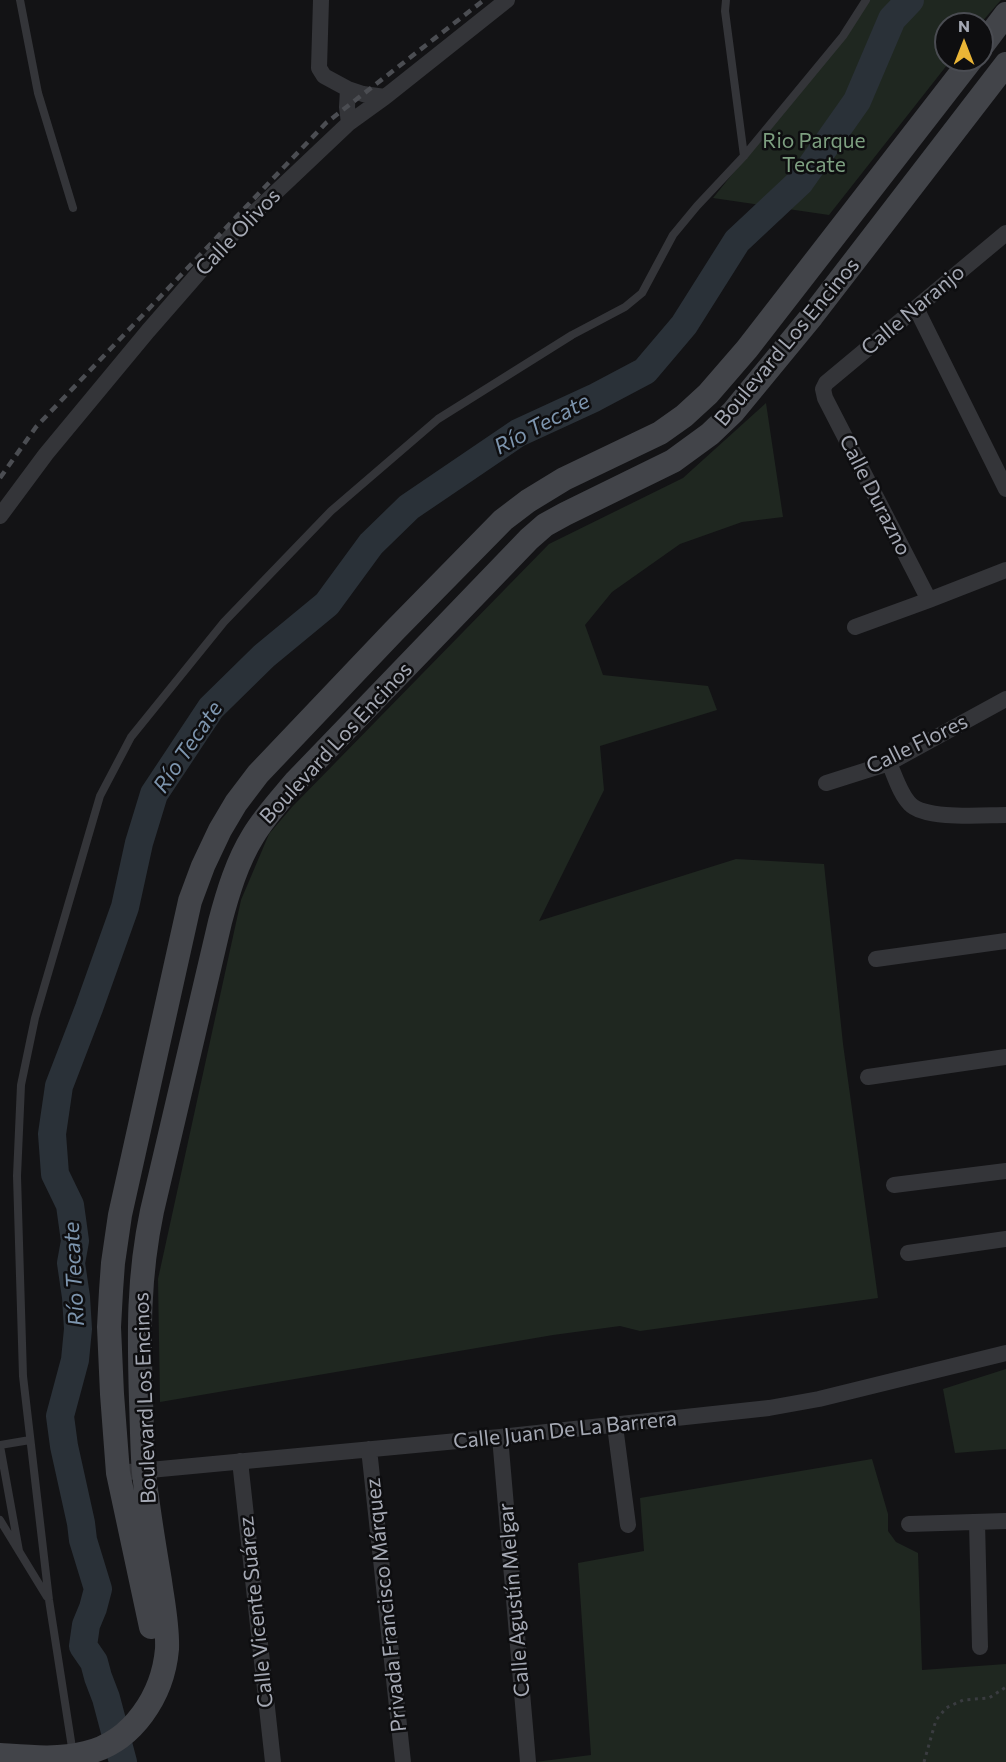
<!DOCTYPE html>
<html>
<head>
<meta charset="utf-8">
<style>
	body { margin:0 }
	#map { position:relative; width:1006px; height:1762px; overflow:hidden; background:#131315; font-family:Commissioner,sans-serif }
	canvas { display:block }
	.north { position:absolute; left:934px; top:12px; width:60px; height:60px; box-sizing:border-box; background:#0e0e10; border:2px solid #4a4c52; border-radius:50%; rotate:0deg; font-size:16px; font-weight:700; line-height:24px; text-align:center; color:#a5a9b4 }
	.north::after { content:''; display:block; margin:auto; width:21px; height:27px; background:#eab536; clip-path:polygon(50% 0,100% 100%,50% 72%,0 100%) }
</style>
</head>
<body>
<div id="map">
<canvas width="1006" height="1762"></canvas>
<div class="north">N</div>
</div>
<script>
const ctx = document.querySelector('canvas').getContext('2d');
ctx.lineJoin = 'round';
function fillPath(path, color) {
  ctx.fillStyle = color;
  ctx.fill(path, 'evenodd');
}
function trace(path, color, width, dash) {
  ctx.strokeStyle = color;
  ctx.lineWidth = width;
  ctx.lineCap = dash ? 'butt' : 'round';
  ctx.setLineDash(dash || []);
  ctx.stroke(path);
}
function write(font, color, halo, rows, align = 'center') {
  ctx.font = font + ' Commissioner,sans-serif';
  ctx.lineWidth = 5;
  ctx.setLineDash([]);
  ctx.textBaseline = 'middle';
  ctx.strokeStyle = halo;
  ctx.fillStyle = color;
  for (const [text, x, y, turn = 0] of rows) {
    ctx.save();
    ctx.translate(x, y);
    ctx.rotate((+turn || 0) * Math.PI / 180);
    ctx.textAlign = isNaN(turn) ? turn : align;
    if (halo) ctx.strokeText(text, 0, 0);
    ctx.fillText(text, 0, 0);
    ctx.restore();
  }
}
const green = new Path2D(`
	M869 0H1001L980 24H946V60H951L829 215 713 198 844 36Z
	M766 403 783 517 742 522 680 544 612 592 585 625 603 675 708 686 717 710 600 746 604 790 539 921 736 859 824 864 843 1044 878 1298 640 1331 620 1326 553 1335 160 1402 158 1279 241 900 269 834 292 807 549 544 683 478Z
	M1006 1369V1449L955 1453 943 1389Z
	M872 1459 888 1514V1531L896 1542 918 1553 922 1670 1006 1664V1762H535L591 1755 578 1563 644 1551 640 1498Z`);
const river = new Path2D(`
	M123 1762 106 1698 98 1677 94 1662 83 1646 86 1625 93 1608 98 1589 83 1540 81 1523 64 1446 60 1416 75 1360 78 1329 76 1297 71 1263 75 1241 70 1205 55 1174 52 1134 59 1086 89 1008 125 907 139 843 154 794 211 708 264 656 327 604 371 544 409 507 518 433 594 398 645 371 684 325 737 241 800 182 857 101 892 19 910 0`);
const path = new Path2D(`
	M924 1762 936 1720 946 1708 963 1700 989 1698 1006 1687`);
const service = new Path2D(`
	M20 0 38 93 73 208
	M726 0 725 11 744 156
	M0 1445 30 1440
	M0 1446 19 1551
	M0 1520 47 1597
	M73 1754 49 1600 23 1376 17 1176 21 1085 35 1018 100 796 131 737 224 622 331 511 438 419 572 335 625 307 642 293 673 235 697 206 744 156 843 36 866 0`);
const minor = new Path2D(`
	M348 89 363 94 385 97 507 0
	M349 123 385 97
	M916 308 1006 489
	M0 516 46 454 148 331 237 229 349 123 347 107 348 89 324 76 319 68 321 0
	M929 600 825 398 823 389 826 383 1006 233
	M855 627 929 600 1006 570
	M889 763C895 776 900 794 910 804 925 820 984 815 1006 815
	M826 783 889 763 1006 699
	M876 959 1006 941
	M868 1077 1006 1057
	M894 1185 1006 1171
	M908 1253 1006 1239
	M615 1426 628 1525
	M500 1437 528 1762
	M369 1449 403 1762
	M240 1461 273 1762
	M118 1473 500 1437 769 1408 819 1399 1006 1353
	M977 1522 980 1647
	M909 1524 1006 1521`);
const secondary = new Path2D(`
	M982 46 1006 14
	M151 1627 118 1473 112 1394 109 1327 111 1291 113 1263 120 1215 190 901 203 866 220 830 236 803 258 774 394 631 503 520 528 501 564 479 660 433 684 416 708 394 747 349 971 60
	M0 1755C29 1757 58 1760 86 1753 133 1742 163 1695 167 1649 168 1627 163 1603 160 1581 154 1545 148 1510 144 1473 142 1450 142 1425 141 1401 139 1333 138 1278 152 1211L220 922C228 892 237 862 253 836 265 816 281 799 296 781L529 539 545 525 565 514 673 461 710 434 733 412 812 316 1006 64`);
const rail = new Path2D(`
	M0 478 36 427 326 123 484 0`);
const parkNames = [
	["Rio Parque",814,141],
	["Tecate",814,165]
];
const streetNames = [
	["Calle Olivos",238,232,-46],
	["Calle Naranjo",913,310,-40],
	["Boulevard Los Encinos",787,342,-50],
	["Calle Durazno",875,495,63],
	["Boulevard Los Encinos",336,743,-47],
	["Calle Flores",917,744,-26],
	["Boulevard Los Encinos",145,1398,-92],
	["Calle Juan De La Barrera",565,1430,-6],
	["Calle Agustín Melgar",514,1600,-95],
	["Privada Francisco Márquez",386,1605,-96],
	["Calle Vicente Suárez",256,1612,-96]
];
const waterNames = [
	["Río Tecate",542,424,-28],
	["Río Tecate",188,747,-56],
	["Río Tecate",74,1274,-93]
];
fillPath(green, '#1f2720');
trace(river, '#2a3138', 28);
trace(path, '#3a3c40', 3, [3, 4.5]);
trace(service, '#343539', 8);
trace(minor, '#343539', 16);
trace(secondary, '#424449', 24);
trace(rail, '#4b4d52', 4.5, [8, 6]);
write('21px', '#7d9f80', '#0e0e10', parkNames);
write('21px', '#a5a9b4', '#0e0e10', streetNames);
write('italic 22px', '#7d95ae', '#0e0e10', waterNames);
</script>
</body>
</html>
